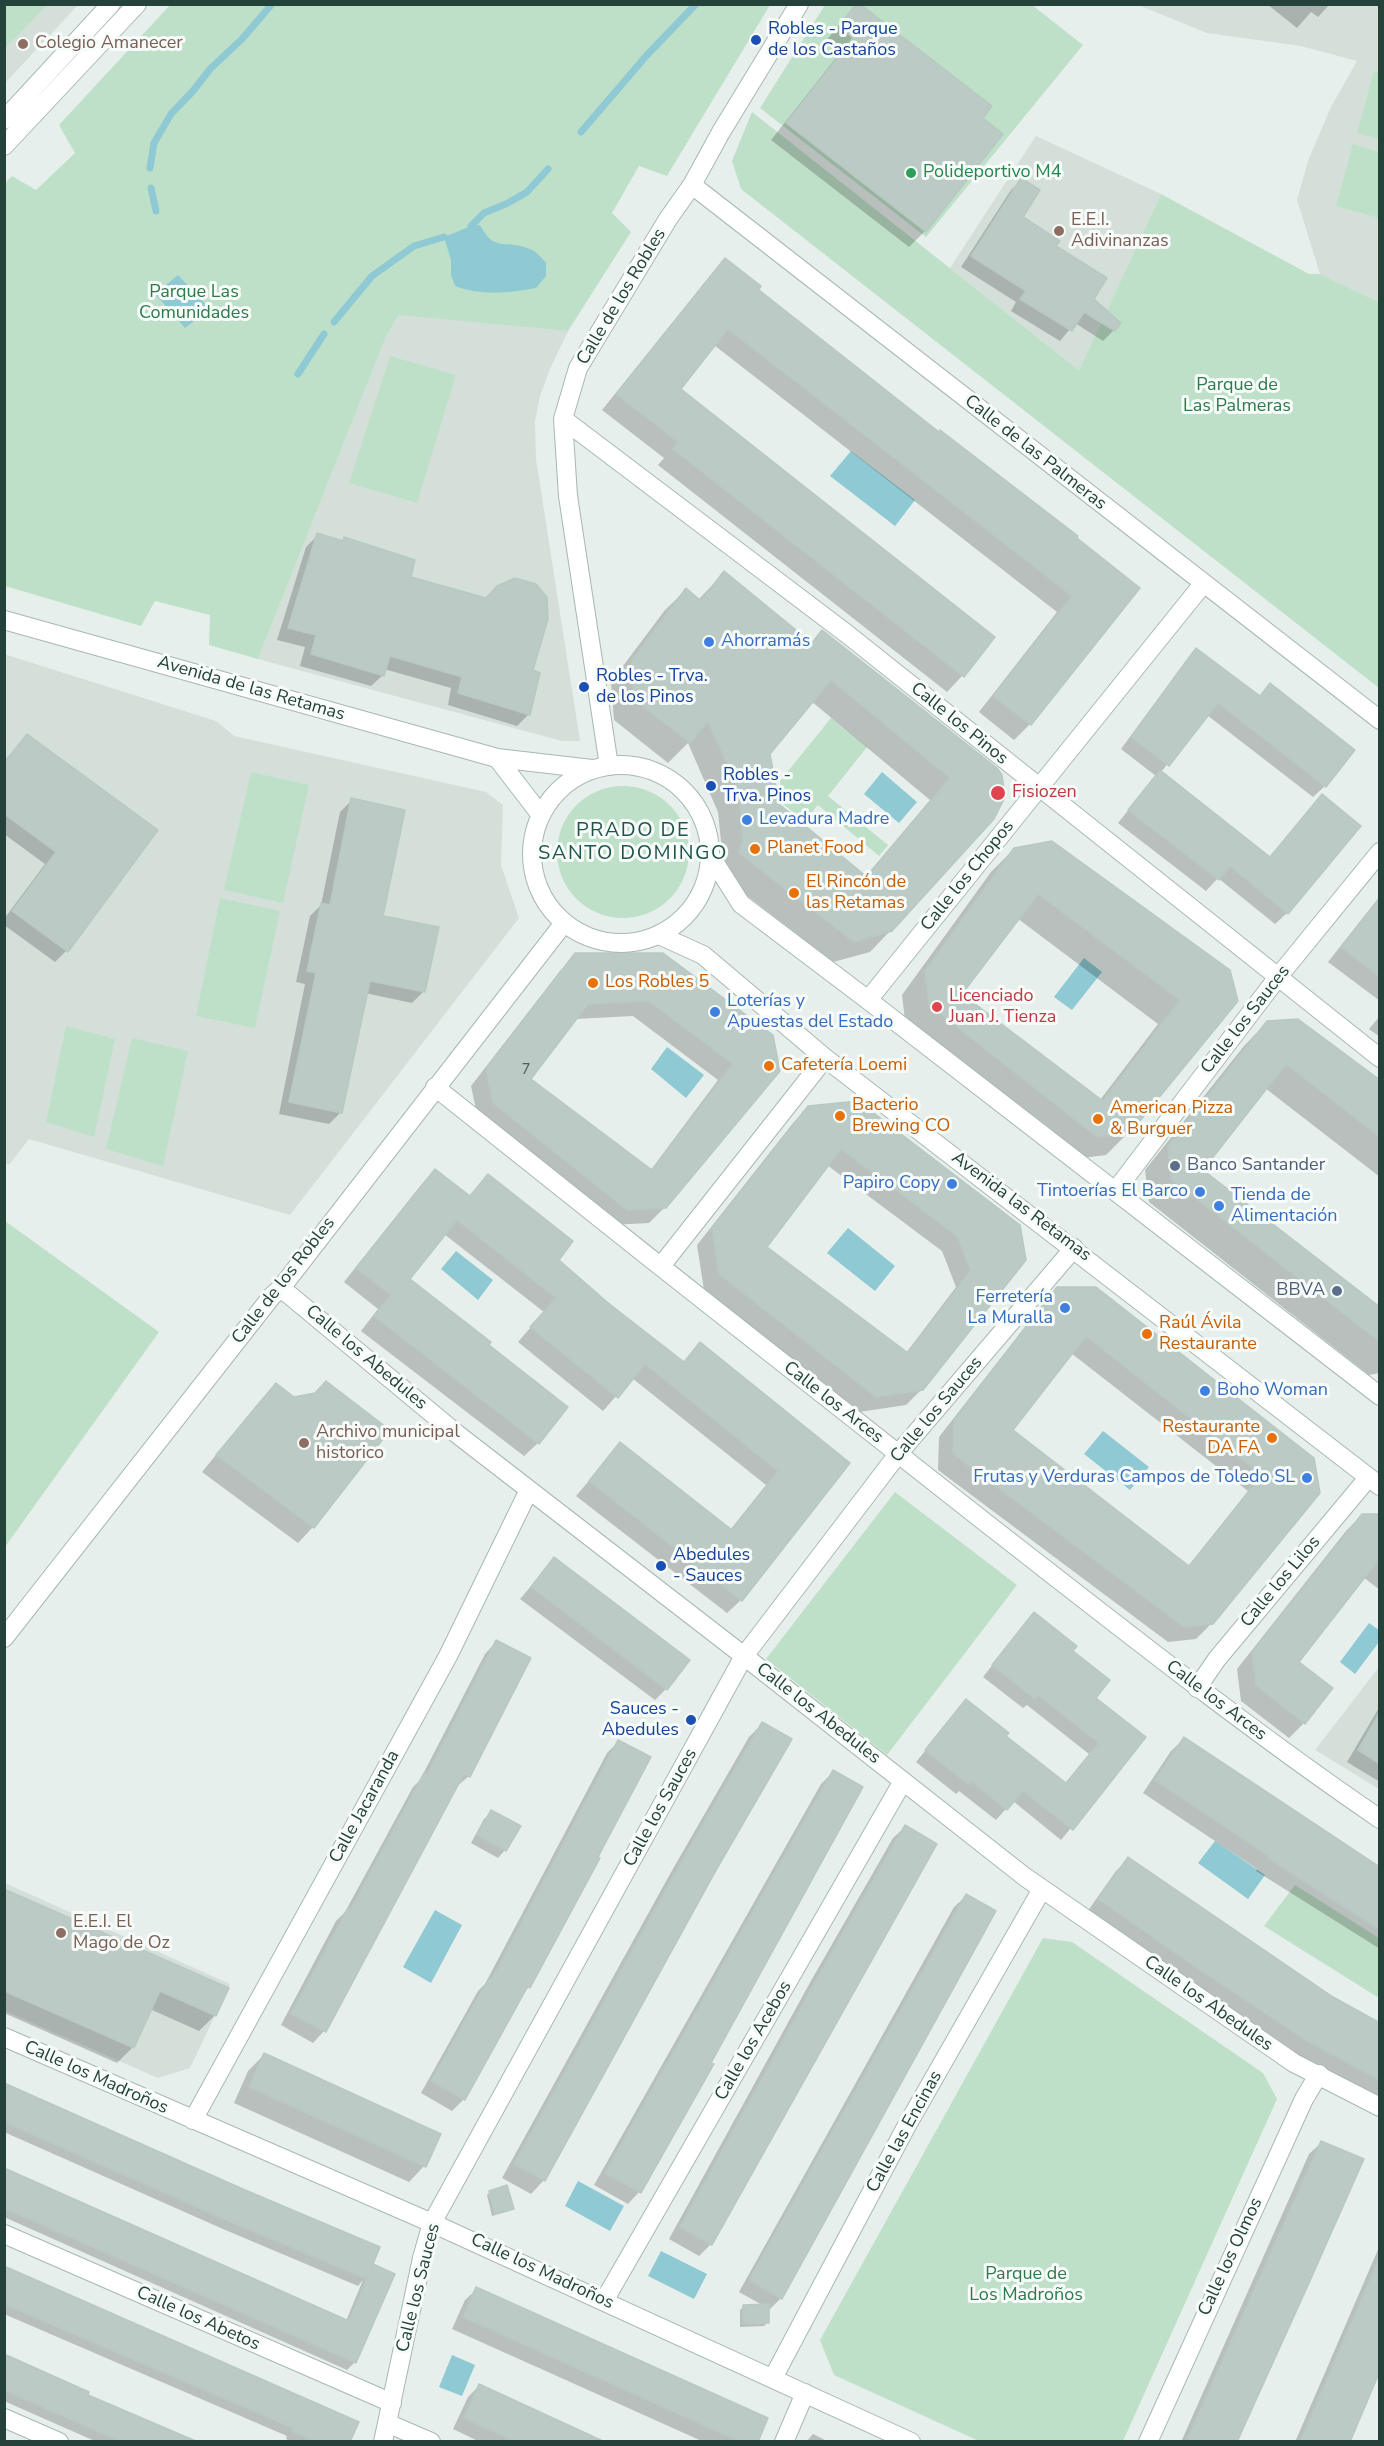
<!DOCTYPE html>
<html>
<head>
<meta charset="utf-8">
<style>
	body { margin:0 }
	#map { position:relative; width:1384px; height:2446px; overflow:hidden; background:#e6efeb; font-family:"Nunito Sans",sans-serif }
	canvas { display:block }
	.frame { position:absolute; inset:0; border:6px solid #24423a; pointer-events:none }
</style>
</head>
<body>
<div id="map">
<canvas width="1384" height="2446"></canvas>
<div class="frame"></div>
</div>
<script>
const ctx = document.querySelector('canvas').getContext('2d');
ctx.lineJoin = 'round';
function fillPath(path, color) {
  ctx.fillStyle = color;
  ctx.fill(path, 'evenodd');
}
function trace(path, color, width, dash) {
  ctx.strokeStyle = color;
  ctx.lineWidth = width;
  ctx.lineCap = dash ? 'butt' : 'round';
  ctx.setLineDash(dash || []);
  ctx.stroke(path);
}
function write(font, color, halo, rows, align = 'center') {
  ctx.font = font + ' "Nunito Sans",sans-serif';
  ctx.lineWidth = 6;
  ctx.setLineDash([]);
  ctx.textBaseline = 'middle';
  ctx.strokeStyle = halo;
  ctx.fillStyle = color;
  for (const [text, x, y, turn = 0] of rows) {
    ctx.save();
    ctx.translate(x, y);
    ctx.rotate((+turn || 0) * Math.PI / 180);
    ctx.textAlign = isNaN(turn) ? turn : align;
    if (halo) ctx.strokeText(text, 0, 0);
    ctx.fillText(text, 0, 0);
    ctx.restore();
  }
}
const built = new Path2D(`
	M5 5H78L5 83Z
	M1138 5H1379V302L1320 274 1297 200 1309 158 1331 107 1357 61 1301 46 1207 33Z
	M1036 136 1161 194 1079 370 950 268Z
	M400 314 568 331 550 369 540 396 535 421 536 459 580 741H562L258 659 386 337Z
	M4 654 216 721 234 736 486 792 503 805 501 865 519 918 290 1215 29 1139 9 1165 5 1162Z
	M1379 1667V1789L1315 1750Z
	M5 1883 230 1984 190 2068 158 2078 5 2011Z`);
const green = new Path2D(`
	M4 5H47L5 48 4 47Z
	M170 5H770L667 176 639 166 612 213 631 232 568 331 399 315 386 337 258 659 209 645 210 615 155 601 141 626 5 586 4 184 12 176 36 190 75 153 59 125Z
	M825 5H1032L1083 45 926 237 760 108Z
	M1374 71 1379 73V139L1357 133Z
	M752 112 1079 370 1161 194 1309 274H1320L1379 302V688L741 189 732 161Z
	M1353 144 1379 152V218L1336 206Z
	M390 356 456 375 417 503 349 483Z
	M831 718 867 747 828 796 888 845 879 856 818 805 804 821 782 803 780 781Z
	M251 772 309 785 283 903 224 890Z
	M557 852a66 66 0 1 1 132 0a66 66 0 1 1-132 0Z
	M220 898 280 911 255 1028 196 1016Z
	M66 1026 115 1039 94 1137 46 1122Z
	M132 1038 188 1051 163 1166 106 1149Z
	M5 1221 159 1332 5 1547Z
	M895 1492 1017 1585 887 1755 766 1659Z
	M1295 1885 1379 1938V1998L1264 1926Z
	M1043 1938 1072 1942 1263 2073 1277 2099 1123 2441H979L834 2375 820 2340Z`);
const water = new Path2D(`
	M480 225C495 253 504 239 527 248 535 250 541 257 546 263V276L536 288C511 293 480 296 455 286L451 275V260L444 237 471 226Z
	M178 275 210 309 185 328 155 294Z
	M851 451 915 500 895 526 830 476Z
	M882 772 917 802 899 823 864 794Z
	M1084 958 1102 972 1072 1010 1054 997Z
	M667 1047 704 1075 686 1098 651 1069Z
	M848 1228 895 1266 875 1291 827 1253Z
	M456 1251 493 1280 478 1300 441 1269Z
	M1103 1431 1149 1467 1130 1490 1084 1454Z
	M1369 1623 1379 1630V1642L1355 1674 1340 1662Z
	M1215 1841 1265 1875 1248 1899 1198 1863Z
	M435 1910 462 1925 431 1983 403 1967Z
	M578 2181 624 2206 610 2231 565 2206Z
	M661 2251 707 2274 694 2299 648 2276Z
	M452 2355 475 2365 462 2396 439 2387Z`);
const shadow = new Path2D(`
	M857 4 981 119 1000 134 925 231 909 247 771 140 839 54 824 43Z
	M1267 4H1330L1318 17 1311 12 1297 28Z
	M1022 180 1021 218 1054 247 1114 330 1103 341 1075 323 1060 341 1011 311 1016 302 961 267 1011 190Z
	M725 260 756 290 1138 588 1030 724 1014 740 979 712 1057 612 714 345 679 390 993 637 962 676 947 692 658 465 664 458 602 410 710 276Z
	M318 535 340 542 344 539 409 578 485 600 531 671 529 714 517 726 448 705 451 688 384 669 383 675 371 686 300 666 305 647 277 640 306 547Z
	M724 573 810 644 823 632 996 769 891 930 870 952 833 962 719 874 723 861 718 812 688 743 668 763 614 720 611 682 665 610 686 590 698 600ZM811 701 930 800 865 877 778 805 768 753Z
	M1197 650 1259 697 1271 685 1325 786 1313 797 1207 715 1161 772 1269 858 1322 796 1287 913 1275 924 1218 878 1206 891 1118 823 1156 776 1121 749 1185 662Z
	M27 736 155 831 66 951 55 962 4 925V919L45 864 4 834V761Z
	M352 800 382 917 424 991 412 1003 365 993 341 1112 329 1124 279 1114 305 984 296 982 310 916 321 905 340 812Z
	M1014 849 1229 971 1129 1132 1106 1155 1074 1159 906 1028 902 995 991 872ZM1017 918 1158 1024 1100 1100 959 995Z
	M1380 896V1001L1328 962Z
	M576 955 771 1036 665 1207 649 1223 611 1225 478 1119 471 1086 560 971ZM633 1016 718 1080 650 1171 529 1079 575 1019Z
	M1380 1016V1037L1369 1029Z
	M1267 1022 1380 1081V1177L1265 1088 1201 1170 1380 1309V1373L1369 1375 1149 1202 1145 1170 1244 1046Z
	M809 1107 1019 1226 922 1389 906 1405 859 1412 704 1290 697 1245 793 1123ZM827 1165 942 1251 956 1287 906 1353 765 1248Z
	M435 1171 468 1197 488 1176 557 1260 606 1303 683 1363 700 1344 848 1463 741 1600 727 1613 576 1496 620 1444 730 1530 766 1485 632 1378 603 1411 518 1342 544 1312 444 1234 408 1279 487 1345 538 1443 524 1456 361 1331 378 1309 344 1282 421 1185Z
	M1058 1289 1312 1459 1212 1623 1196 1639 1168 1642 938 1470 939 1437 1042 1305ZM1071 1353 1248 1491 1188 1567 1011 1430Z
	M276 1385 294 1398 313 1527 298 1543 202 1472 260 1401Z
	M1362 1515H1380V1590L1363 1577 1297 1662 1304 1723 1289 1738 1241 1701 1237 1669 1346 1531Z
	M554 1559 666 1689 655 1700 520 1599Z
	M1024 1625 1071 1651 1094 1698 1144 1738 1061 1840 1013 1801 996 1820 959 1791 956 1794 916 1762 966 1701 1004 1737 1065 1784 1089 1754 1027 1705 1023 1708 983 1677Z
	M496 1642 469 1776 456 1787 324 2031 313 2043 281 2025 336 1921 345 1912 413 1787 420 1780 485 1654Z
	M1380 1706V1782L1347 1762Z
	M762 1724 714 1871 544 2180 531 2194 502 2178 670 1874 749 1737Z
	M1184 1739 1380 1870V1949L1256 1871 1257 1869 1143 1793 1171 1751Z
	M618 1742 529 1987 523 1993 464 2099 452 2111 421 2093 478 1991 485 1984 607 1753Z
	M833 1772 709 2063 639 2192 628 2204 594 2185 821 1784Z
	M492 1812 505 1850 498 1858 471 1843 484 1819Z
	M905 1827 935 1844 711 2244 699 2256 669 2239 812 1979 893 1838Z
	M1129 1858 1332 1998 1380 2025V2099L1294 2053 1087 1912 1116 1871Z
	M4 1891 215 2015 199 2031 150 2009 133 2047 117 2063 4 2013Z
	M966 1896 781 2298 770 2309 767 2308 768 2322 764 2326 740 2327V2310L743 2307 764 2306 739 2292 954 1907Z
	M264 2055 424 2166 409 2182 234 2103 248 2071Z
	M4 2084 368 2271 355 2362 347 2370 4 2217V2168L346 2321 363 2280 358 2286 223 2229 4 2132Z
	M1321 2143 1236 2442H1181L1309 2154Z
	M490 2192 512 2208 509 2211 492 2216 487 2195Z
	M1380 2245V2370L1349 2442H1295Z
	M4 2268 349 2442H292L286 2439 287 2436 4 2314Z
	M477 2289 756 2442H704L452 2329 465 2300Z
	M4 2356 86 2395 194 2442H97L4 2401Z
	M479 2386 603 2442H480L453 2429 468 2397Z
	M813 2434 829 2442H806Z`);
const stream = new Path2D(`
	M581 132 647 55 696 4
	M150 168 154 143 171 114 193 91 210 69 242 39 272 4
	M151 188 156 211
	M471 226 484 213 508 203 527 192 548 169
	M334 322 372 276 414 246 444 237
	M298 374 324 334`);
const building = new Path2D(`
	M856 4H860L992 106 983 118 1003 134 926 232 786 123 853 38 839 26Z
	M1021 178 1040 190 1023 217 1060 241 1056 246 1107 278 1094 299 1121 323 1115 331 1084 312 1072 331 1020 299 1026 291 971 256Z
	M725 258 761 286 759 290 939 432 940 430 1078 536 1077 538 1140 588 1031 725 993 696 1072 596 728 329 681 389 995 637 964 677 673 449 678 442 616 394Z
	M317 533 343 541 344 537 415 560 411 577 486 598 497 586 515 578 536 584 547 597 548 619 533 670 540 673 530 715 458 693 462 677 390 656 384 676 311 654 316 635 288 628Z
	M724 571 812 643 822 630 997 768 1002 775 1005 797 994 819 892 931 854 942 739 853 743 839 739 791 708 721 690 743 634 699 632 660 686 588 701 601ZM831 680 950 778 867 877 779 804 770 754Z
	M1196 648 1260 696 1270 683 1355 750 1326 787 1218 703 1169 766 1131 737Z
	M27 734 158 830 68 952 12 911 56 852 4 814V763Z
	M1160 770 1270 857 1322 794 1361 826 1288 914 1230 866 1219 880 1128 810Z
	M351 798 405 810 383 916 439 927 425 992 370 981 342 1113 289 1102 316 973 307 971 321 903 330 905Z
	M1052 841 1230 970 1238 1001 1130 1133 1097 1137 929 1005 925 971 1014 848ZM1038 894 1180 1000 1103 1101 962 994Z
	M1380 898V977L1341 947Z
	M575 953H663L773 1035 780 1071 666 1208 627 1210 493 1103 486 1069ZM649 1001 733 1064 652 1170 531 1079 588 1004Z
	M1298 1019 1380 1080V1137L1286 1064 1203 1170 1380 1307V1342L1171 1179 1168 1146 1267 1021Z
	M858 1101 1020 1225 1026 1260 923 1390 876 1397 719 1274 712 1228 808 1106ZM841 1149 957 1236 971 1270 908 1353 767 1247Z
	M435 1169 470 1196 488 1174 573 1241 559 1260 607 1302 684 1362 700 1342 850 1463 742 1601 589 1481 620 1442 732 1530 778 1471 645 1364 618 1398 530 1327 556 1298 457 1220 410 1279 491 1342 489 1345 568 1407 539 1444 374 1316 391 1295 356 1268Z
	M1057 1287H1096L1314 1458 1320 1493 1213 1624 1184 1627 953 1454 954 1420ZM1086 1336 1262 1475 1189 1566 1013 1430Z
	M326 1381 390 1430 314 1528 216 1455 276 1383 294 1397 315 1393Z
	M1362 1514H1380V1558L1299 1662 1333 1688 1305 1724 1256 1685 1252 1652Z
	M554 1557 690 1660 667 1690 531 1587Z
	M1034 1612 1077 1646 1073 1651 1110 1680 1096 1698 1146 1737 1073 1830 1023 1791 1007 1810 971 1781 968 1784 925 1750 966 1699 1009 1733 1006 1736 1066 1783 1099 1743 1038 1695 1035 1699 992 1665Z
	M496 1640 531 1658 470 1777 464 1774 326 2032 291 2014 348 1908 351 1909 424 1773 427 1775Z
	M1380 1712V1764L1358 1750Z
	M762 1722 792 1739 715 1872 545 2181 514 2164 683 1859Z
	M1184 1737 1380 1867V1930L1268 1858 1269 1856 1155 1780Z
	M618 1740 651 1757 598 1857 600 1858 530 1988 528 1986 465 2100 431 2081 489 1978 492 1979Z
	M833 1770 863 1787 711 2063 714 2064 641 2193 605 2173Z
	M491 1810 521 1826 506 1851 477 1835Z
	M905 1825 937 1844 712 2245 680 2227 824 1966Z
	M1128 1857 1333 1997 1380 2023V2080L1307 2041 1197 1968 1098 1899Z
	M4 1889 229 1988 216 2016 160 1991 134 2048 4 1991Z
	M966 1894 996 1911 782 2299 749 2280Z
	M264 2053 441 2134 426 2167 249 2087Z
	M4 2083 245 2190 380 2247 367 2279 231 2222 4 2122Z
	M1321 2141 1364 2159 1309 2283 1237 2442H1186Z
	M4 2168 349 2321 373 2264 395 2274 356 2363 4 2208Z
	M507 2185 514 2209 495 2214 489 2191Z
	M1380 2256V2371L1350 2442H1300Z
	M4 2266 359 2422 350 2442H316L292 2431 293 2428 4 2304Z
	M476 2287 768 2418 758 2442H741L463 2317Z
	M769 2304V2323L743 2324V2305Z
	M4 2354 89 2392 88 2395 198 2442H122L4 2390Z
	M479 2384 605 2442H516L464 2418Z`);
const minor = new Path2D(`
	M4 120 111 4
	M4 146 137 4
	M692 185 1380 720
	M563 419 847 634 1380 1058
	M609 766 568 496 563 419 578 368 668 219 692 185 721 132 799 4
	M868 1000 1203 584
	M435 1087C618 1233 802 1379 986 1523 1116 1624 1244 1726 1380 1819
	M1116 1190 1278 977 1380 852
	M661 1266 825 1058
	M281 1288 457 1434 744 1656 1025 1877 1294 2063 1380 2107
	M4 1638 272 1296 281 1288 564 923
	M1197 1688 1217 1659 1368 1478
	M4 2037 432 2223 911 2442
	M193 2120 448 1656 529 1490
	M4 2234 392 2403
	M604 2301 903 1781
	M773 2378 906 2127 1042 1889
	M4 2418 59 2442
	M387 2423 431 2442
	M383 2442 422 2258 432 2223 744 1656 898 1454 1074 1248
	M784 2442 805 2393
	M1148 2442 1304 2099 1319 2074`);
const tertiary = new Path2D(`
	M4 620 497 758 592 769
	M497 758 540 814
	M532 854a89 89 0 1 1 178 0a89 89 0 1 1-178 0Z
	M710 855 741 904 868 1000 1380 1396
	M659 935 703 955 825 1058 1380 1486`);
const markers = [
	[756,40,6,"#1a4fb4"],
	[23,44,6,"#8d6e63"],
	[911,173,6,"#2e9e5b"],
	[1059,231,6,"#8d6e63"],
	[709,642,6,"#3f7fe0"],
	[584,687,6,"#1a4fb4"],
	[711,786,6,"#1a4fb4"],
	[998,793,8,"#e0444e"],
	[747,820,6,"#3f7fe0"],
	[755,849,6,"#e8710a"],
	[794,893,6,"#e8710a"],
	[593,983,6,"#e8710a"],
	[937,1007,6,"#e0444e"],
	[715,1012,6,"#3f7fe0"],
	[769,1066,6,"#e8710a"],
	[840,1116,6,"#e8710a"],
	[1098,1119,6,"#e8710a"],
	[1175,1166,6,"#5c6f8a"],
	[952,1184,6,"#3f7fe0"],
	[1200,1192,6,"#3f7fe0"],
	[1219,1206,6,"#3f7fe0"],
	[1337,1291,6,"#5c6f8a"],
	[1065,1308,6,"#3f7fe0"],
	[1147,1334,6,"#e8710a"],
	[1205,1391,6,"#3f7fe0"],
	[1272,1438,6,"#e8710a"],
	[304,1443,6,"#8d6e63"],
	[1307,1478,6,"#3f7fe0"],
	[661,1566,6,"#1a4fb4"],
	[691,1720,6,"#1a4fb4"],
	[61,1933,6,"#8d6e63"]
];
const numberNames = [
	["7",526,1070]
];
const transitNames = [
	["Robles - Parque",768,30],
	["de los Castaños",768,51],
	["Robles - Trva.",596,677],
	["de los Pinos",596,698],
	["Robles -",723,776],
	["Trva. Pinos",723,797],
	["Abedules",673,1556],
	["- Sauces",673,1577],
	["Sauces -",679,1710,"right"],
	["Abedules",679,1731,"right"]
];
const educationNames = [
	["Colegio Amanecer",35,44],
	["E.E.I.",1071,221],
	["Adivinanzas",1071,242],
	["Archivo municipal",316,1433],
	["historico",316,1454],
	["E.E.I. El",73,1923],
	["Mago de Oz",73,1944]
];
const leisureNames = [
	["Polideportivo M4",923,173]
];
const parkNames = [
	["Parque Las",194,293],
	["Comunidades",194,314],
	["Parque de",1237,386],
	["Las Palmeras",1237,407],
	["Parque de",1026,2275],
	["Los Madroños",1026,2296]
];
const streetNames = [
	["Calle de los Robles",622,297,-59],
	["Calle de las Palmeras",1035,453,38],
	["Avenida de las Retamas",251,689,16],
	["Calle los Pinos",959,724,39],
	["Calle los Chopos",968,876,-51],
	["Calle los Sauces",1246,1020,-52],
	["Avenida las Retamas",1021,1207,37],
	["Calle de los Robles",284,1281,-52],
	["Calle los Abedules",366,1358,40],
	["Calle los Arces",833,1403,38],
	["Calle los Sauces",937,1410,-50],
	["Calle los Lilos",1281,1582,-50],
	["Calle los Arces",1216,1701,37],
	["Calle los Abedules",818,1714,38],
	["Calle Jacaranda",365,1807,-61],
	["Calle los Sauces",661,1808,-61],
	["Calle los Abedules",1208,2004,35],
	["Calle los Acebos",754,2041,-60],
	["Calle los Madroños",96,2078,24],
	["Calle las Encinas",905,2132,-61],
	["Calle los Olmos",1231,2257,-65],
	["Calle los Madroños",542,2272,25],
	["Calle los Sauces",419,2288,-76],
	["Calle los Abetos",198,2319,24]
];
const shopNames = [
	["Ahorramás",721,642],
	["Levadura Madre",759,820],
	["Loterías y",727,1002],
	["Apuestas del Estado",727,1023],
	["Papiro Copy",940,1184,"right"],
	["Tintoerías El Barco",1188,1192,"right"],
	["Tienda de",1231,1196],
	["Alimentación",1231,1217],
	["Ferretería",1053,1298,"right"],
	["La Muralla",1053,1319,"right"],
	["Boho Woman",1217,1391],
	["Frutas y Verduras Campos de Toledo SL",1295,1478,"right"]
];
const healthNames = [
	["Fisiozen",1012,793],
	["Licenciado",949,997],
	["Juan J. Tienza",949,1018]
];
const foodNames = [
	["Planet Food",767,849],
	["El Rincón de",806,883],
	["las Retamas",806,904],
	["Los Robles 5",605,983],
	["Cafetería Loemi",781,1066],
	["Bacterio",852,1106],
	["Brewing CO",852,1127],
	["American Pizza",1110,1109],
	["& Burguer",1110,1130],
	["Raúl Ávila",1159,1324],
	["Restaurante",1159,1345],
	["Restaurante",1260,1428,"right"],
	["DA FA",1260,1449,"right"]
];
const serviceNames = [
	["Banco Santander",1187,1166],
	["BBVA",1325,1291,"right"]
];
const neighbourhoodNames = [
	["PRADO DE",633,831],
	["SANTO DOMINGO",633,854]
];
fillPath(built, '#d4dfda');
fillPath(green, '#bfe0c8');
fillPath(water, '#8ec9d4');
fillPath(shadow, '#0003');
trace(stream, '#8ec9d4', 7);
fillPath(building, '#bbcac4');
trace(building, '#b8c9c2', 1.5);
trace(minor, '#a8b8b2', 20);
trace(tertiary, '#a8b8b2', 20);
trace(minor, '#fff', 18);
trace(tertiary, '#fff', 18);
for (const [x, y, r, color] of markers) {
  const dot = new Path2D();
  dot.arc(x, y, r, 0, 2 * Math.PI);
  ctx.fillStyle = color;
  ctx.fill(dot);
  trace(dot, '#f7fbf9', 2);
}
write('15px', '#4a645c', null, numberNames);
write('18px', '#164399', '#f7fbf9', transitNames, 'left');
write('18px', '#785e54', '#f7fbf9', educationNames, 'left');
write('18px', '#27864d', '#f7fbf9', leisureNames, 'left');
write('18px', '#2d7a4b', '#f7fbf9', parkNames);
write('18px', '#24423a', '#f7fbf9', streetNames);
write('18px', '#366cbe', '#f7fbf9', shopNames, 'left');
write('18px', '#be3a42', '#f7fbf9', healthNames, 'left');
write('18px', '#c56008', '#f7fbf9', foodNames, 'left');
write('18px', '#4e5e75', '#f7fbf9', serviceNames, 'left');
ctx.letterSpacing = '1.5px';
write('20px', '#1f5548', '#f7fbf9', neighbourhoodNames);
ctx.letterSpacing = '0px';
</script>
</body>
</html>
